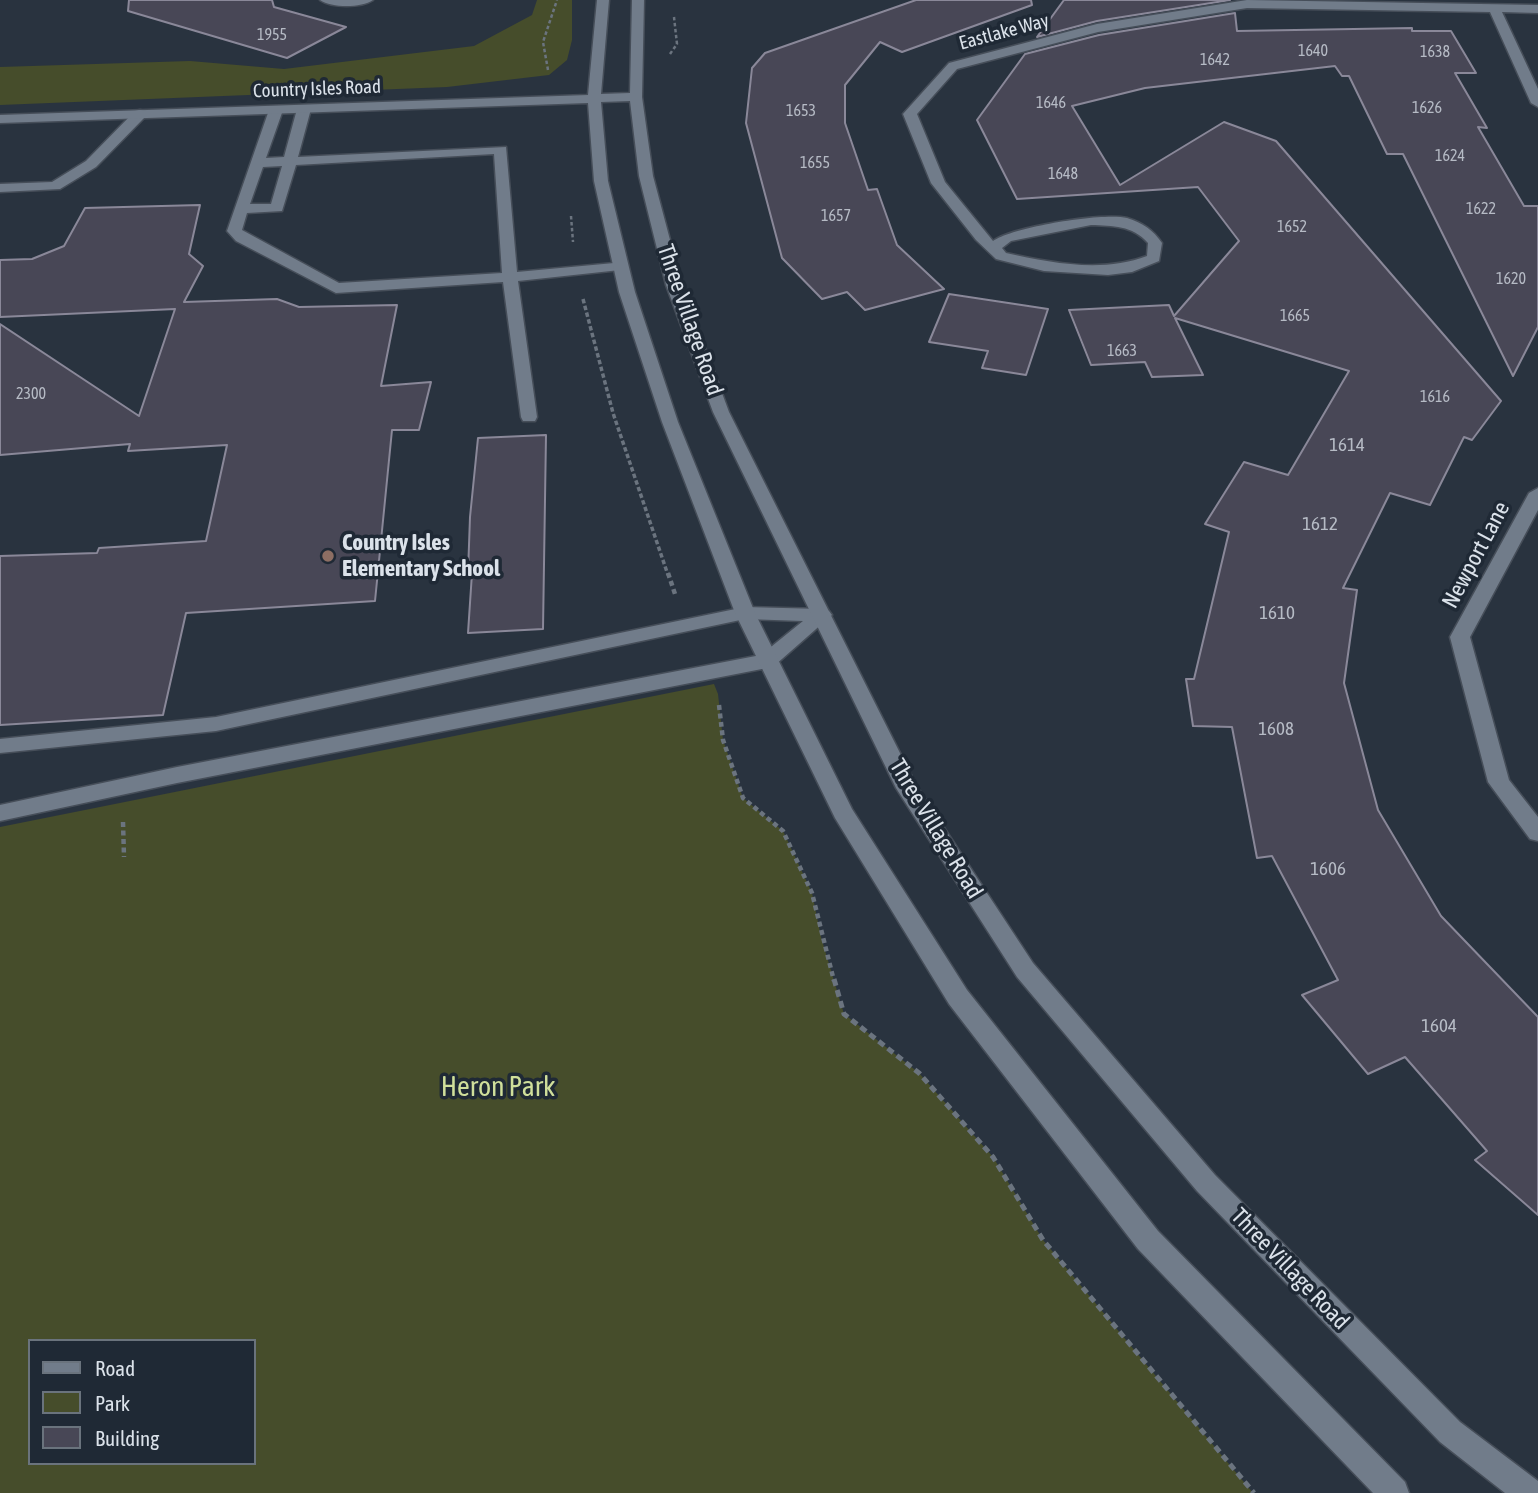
<!DOCTYPE html>
<html>
<head>
<meta charset="utf-8">
<style>
	body { margin:0 }
	#map { position:relative; width:1538px; height:1493px; overflow:hidden; background:#29333f; font-family:"Asap Condensed",sans-serif }
	canvas { display:block }
	.legend { position:absolute; left:28px; top:1339px; width:228px; height:126px; box-sizing:border-box; background:#1f2935; border:2px solid #6a737d; margin:0; padding:9px 12px; list-style:none; font-size:21px; color:#dbe2ea }
	.legend li { display:flex; align-items:center; gap:14px; height:35px }
	.legend b { width:35px; border:2px solid #6a737d }
</style>
</head>
<body>
<div id="map">
<canvas width="1538" height="1493"></canvas>
<ul class="legend">
<li><b style="height:9px;background:#717c8a"></b>Road</li>
<li><b style="height:19px;background:#464d2b"></b>Park</li>
<li><b style="height:19px;background:#484756"></b>Building</li>
</ul>
</div>
<script>
const ctx = document.querySelector('canvas').getContext('2d');
ctx.lineJoin = 'round';
function fillPath(path, color) {
  ctx.fillStyle = color;
  ctx.fill(path, 'evenodd');
}
function trace(path, color, width, dash) {
  ctx.strokeStyle = color;
  ctx.lineWidth = width;
  ctx.lineCap = dash ? 'butt' : 'round';
  ctx.setLineDash(dash || []);
  ctx.stroke(path);
}
function write(font, color, halo, rows, align = 'center') {
  ctx.font = font + ' "Asap Condensed",sans-serif';
  ctx.lineWidth = 7;
  ctx.setLineDash([]);
  ctx.textBaseline = 'middle';
  ctx.strokeStyle = halo;
  ctx.fillStyle = color;
  for (const [text, x, y, turn = 0] of rows) {
    ctx.save();
    ctx.translate(x, y);
    ctx.rotate((+turn || 0) * Math.PI / 180);
    ctx.textAlign = isNaN(turn) ? turn : align;
    if (halo) ctx.strokeText(text, 0, 0);
    ctx.fillText(text, 0, 0);
    ctx.restore();
  }
}
const green = new Path2D(`
	M537 0H572V40L567 60 549 75 447 87 0 105V67L190 61 284 69 474 46 532 15Z
	M714 684 718 694 723 740 743 798 783 831 812 893 821 937 844 1014 919 1073 993 1157 1043 1240 1253 1493H0V827ZM30 1341H254V1463H30Z`);
const building = new Path2D(`
	M129 0H272L274 7 346 27 287 58 128 11Z
	M916 0H1031L1032 5 902 52 880 42 845 85V123L868 190 877 189 897 245 944 289 865 310 847 292 822 299 782 258 746 123 752 68 765 53Z
	M1064 0H1230L1097 21 1037 37Z
	M1235 13 1237 31 1412 28V31H1451L1476 73H1455L1487 128 1478 127 1524 206H1538V327L1513 376 1403 154H1387L1349 76H1342L1335 66 1145 88 1072 106 1120 185 1224 122 1276 141 1501 401 1472 440 1464 437 1430 505 1390 493 1343 588 1357 590 1344 683 1378 810 1441 916 1538 1017V1215L1475 1160 1487 1151 1405 1057 1368 1074 1302 995 1338 980 1272 856 1257 858 1232 727 1193 726 1186 679H1194L1229 532 1205 524 1244 462 1288 475 1349 371 1175 318 1203 375 1152 377 1145 362 1091 365 1069 310 1169 305 1174 316 1239 241 1198 187 1017 199 977 120 1025 54 1099 35Z
	M200 205 189 254 203 266 184 302 277 299 299 307 397 305 381 386 431 382 419 430H392L375 601 186 613 163 715 0 725V556L97 553 99 548 206 541 227 445 128 451 130 444 0 455V324L139 416 175 309 0 317V260L32 259 64 246 85 208Z
	M949 294 1048 309 1026 375 982 368 988 351 929 342Z
	M546 435 543 629 468 633 472 573H468L470 517 478 438Z`);
const pathFar3 = new Path2D(`
	M670 54 677 44 674 17
	M548 70 543 42 557 0
	M571 216 573 242`);
const pathFar2 = new Path2D(`
	M583 299 613 413 668 575`);
const pathFar1 = new Path2D(`
	M668 573 675 594
	M719 705 723 740 743 798 783 831 812 893 834 981
	M123 822 124 857`);
const path = new Path2D(`
	M834 979 844 1014 919 1073 993 1157 1043 1240 1254 1493`);
const service = new Path2D(`
	M304 105 311 109 298 157 506 147 517 272 625 262 628 265 625 268 620 270 518 281 537 417 535 421H523L521 417 503 282 336 293 236 241 227 231 269 110 276 106 283 110 266 158 284 157 297 109ZM494 154 502 273 339 283 242 230 247 213 282 211 296 165ZM282 166 271 204H250L263 167Z
	M140 110 145 111V117L96 167 60 189 0 192V184L52 182 86 161 135 111Z
	M745 607 822 609 829 611 832 615 774 666 767 668 177 783 0 821V805L177 767 761 655 803 621 745 619 216 731 0 753V739L216 717Z`);
const minor = new Path2D(`
	M320 0H373C361 8 332 8 320 0Z
	M1247 0 1538 5V13L1502 12 1538 89V107L1531 103 1490 12 1247 8 1098 32 957 69 917 114 945 182 993 241C1012 227 1104 212 1127 218 1143 223 1153 230 1162 243L1159 261 1132 272 1108 275 1044 271 996 259 976 240 931 183 903 114 949 63 1097 24ZM1091 225C1113 226 1132 225 1148 243L1147 256C1103 273 1051 263 1006 253L1002 248 1011 241Z
	M1538 488V510L1470 637 1509 780 1538 817V841L1530 839 1488 782 1450 637 1529 493Z`);
const tertiary = new Path2D(`
	M597 0H609L601 94 630 93 632 0H644L642 97 653 176 682 285 729 412 916 785 1033 963 1215 1175 1460 1422 1538 1481V1493H1505L1440 1442 1197 1191 1017 977 896 788 713 412 666 285 639 176 630 101 601 102 608 181 635 292 678 422 755 613 852 809 967 990 1158 1231 1405 1482 1409 1493H1373L1138 1249 949 1004 835 818 735 613 662 422 619 292 594 181 588 103 0 123V115L588 95Z`);
const markers = [
	[328,556,7,"#8d6e63"]
];
const farNumbernames = [
	["1955",272,35],
	["1640",1313,51],
	["1638",1435,52],
	["1642",1215,60],
	["1646",1051,103],
	["1626",1427,108],
	["1653",801,111],
	["1624",1450,156],
	["1655",815,163],
	["1648",1063,174],
	["1622",1481,209],
	["1657",836,216],
	["1652",1292,227],
	["1620",1511,279],
	["1665",1295,316],
	["1663",1122,351],
	["2300",31,394],
	["1616",1435,397]
];
const farStreetnames = [
	["Eastlake Way",1004,32,-15],
	["Country Isles Road",317,89,-2]
];
const numberNames = [
	["1614",1347,445],
	["1612",1320,524],
	["1610",1277,613],
	["1608",1276,729],
	["1606",1328,869],
	["1604",1439,1026]
];
const streetNames = [
	["Three Village Road",690,320,71],
	["Newport Lane",1476,555,-62],
	["Three Village Road",936,829,59],
	["Three Village Road",1290,1269,46]
];
const poiNames = [
	["Country Isles",342,543],
	["Elementary School",342,569]
];
const nearParknames = [
	["Heron Park",498,1087]
];
fillPath(green, '#464d2b');
fillPath(building, '#484756');
trace(building, '#8a8899', 2);
trace(service, '#464e59', 3);
trace(minor, '#464e59', 3);
trace(tertiary, '#464e59', 3);
trace(pathFar3, '#6b747f', 2.5, [3.5, 2.5]);
trace(pathFar2, '#6b747f', 3.5, [4.5, 2.5]);
trace(pathFar1, '#6b747f', 4.5, [5, 3.5]);
trace(path, '#6b747f', 5, [7, 4.5]);
fillPath(service, '#717c8a');
fillPath(minor, '#717c8a');
fillPath(tertiary, '#717c8a');
for (const [x, y, r, color] of markers) {
  const dot = new Path2D();
  dot.arc(x, y, r, 0, 2 * Math.PI);
  ctx.fillStyle = color;
  ctx.fill(dot);
  trace(dot, '#1f2935', 2.5);
}
write('16px', '#b6bbc5', null, farNumbernames);
write('19px', '#dbe2ea', '#1f2935', farStreetnames);
write('19px', '#b6bbc5', null, numberNames);
write('23px', '#dbe2ea', '#1f2935', streetNames);
write('bold 23px', '#dbe2ea', '#1f2935', poiNames, 'left');
write('28px', '#d0df9b', '#1f2935', nearParknames);
</script>
</body>
</html>
